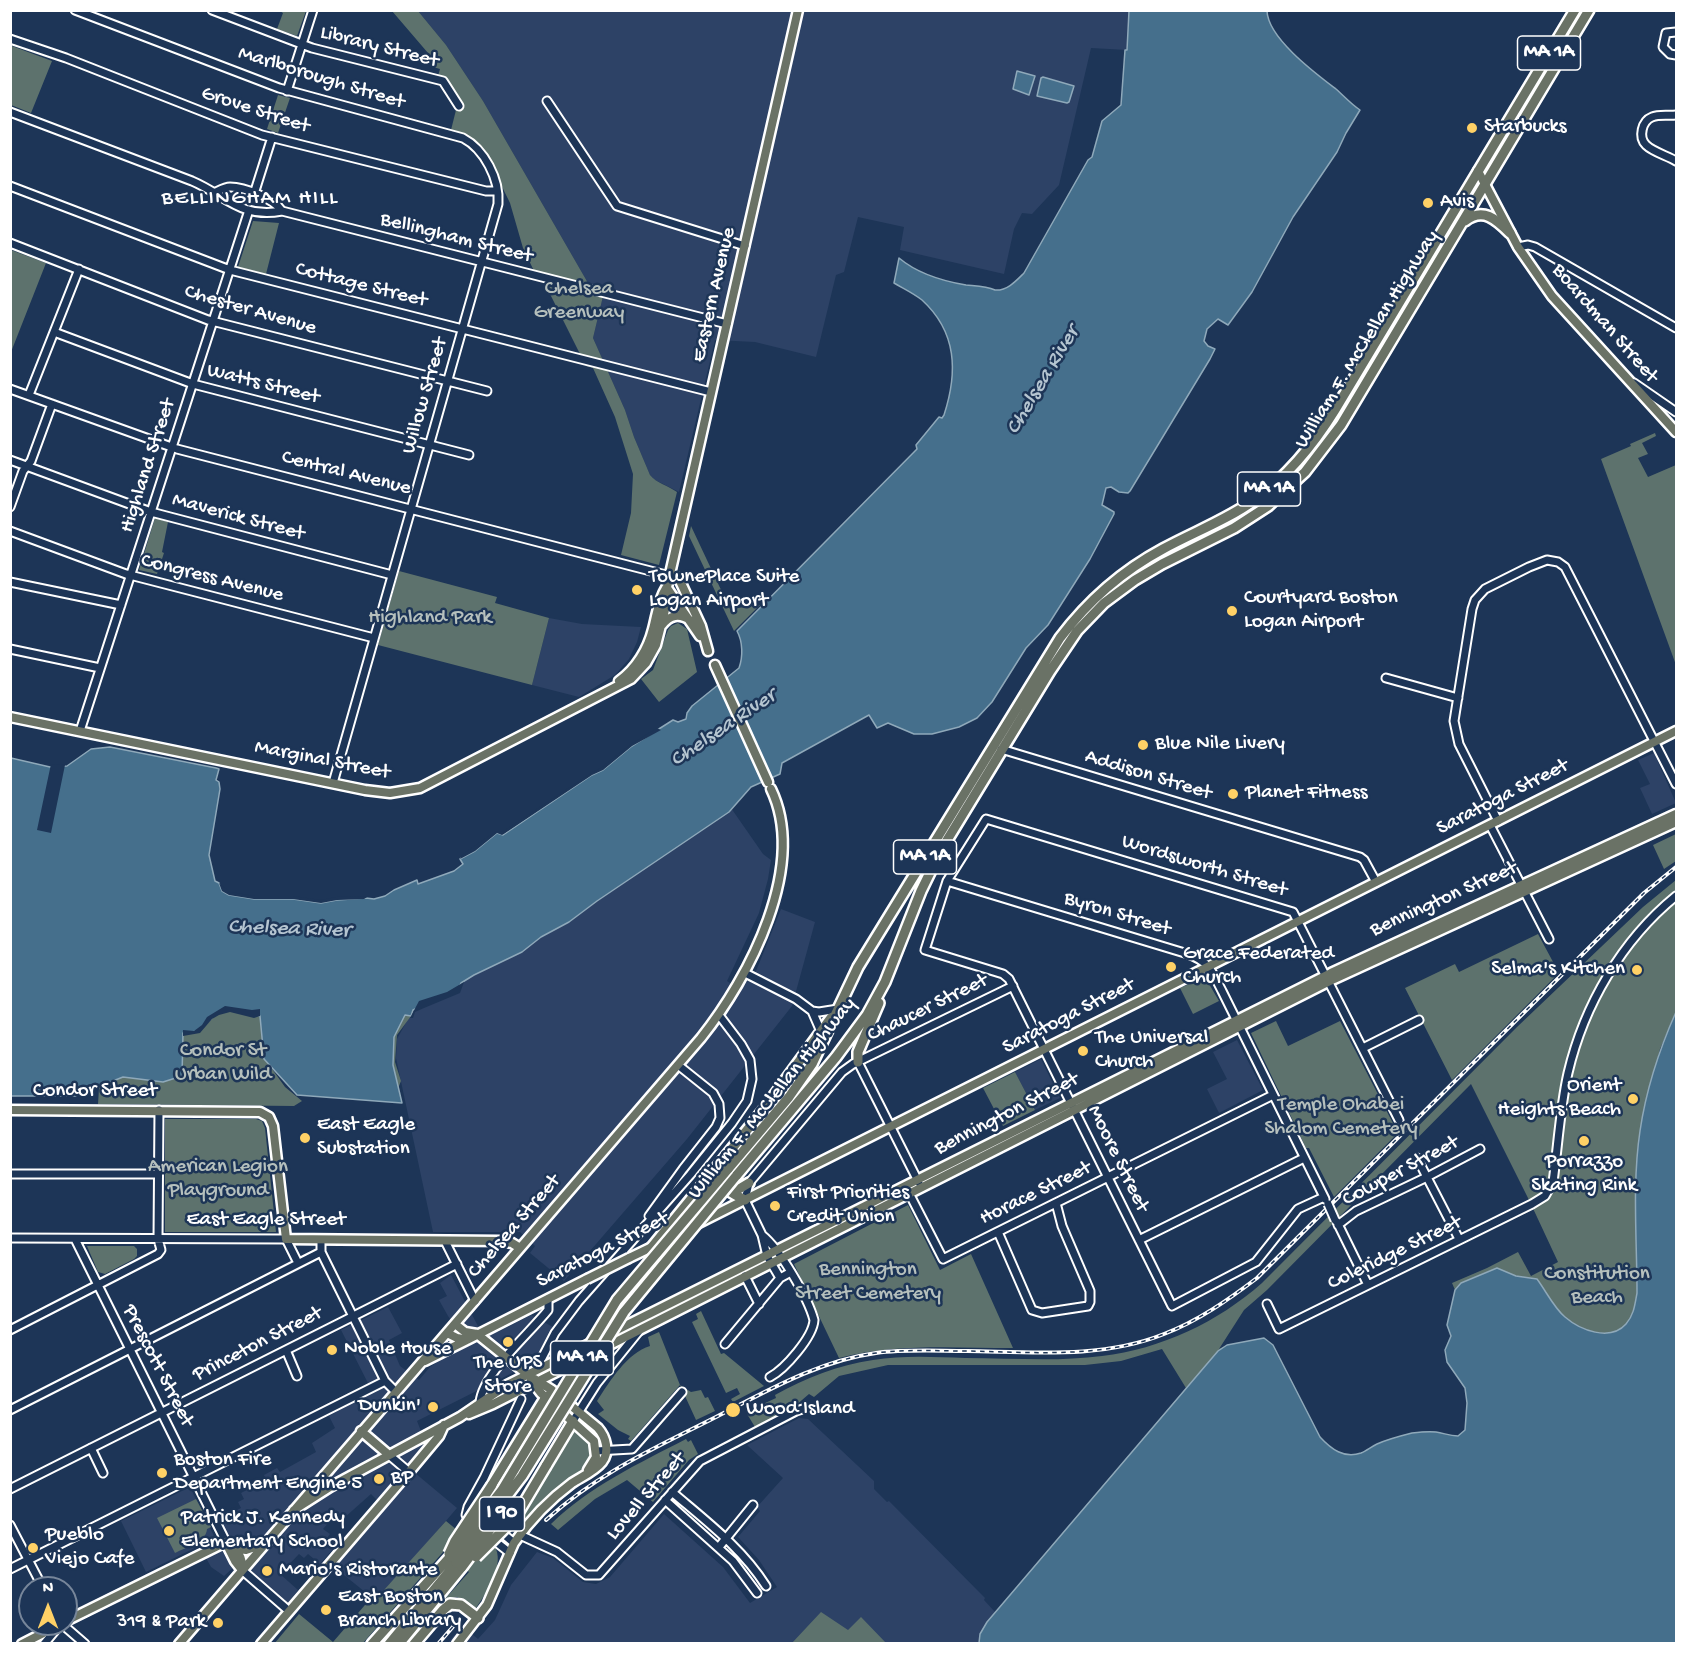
<!DOCTYPE html>
<html>
<head>
<meta charset="utf-8">
<style>
	body { margin:0 }
	#map { position:relative; width:1687px; height:1654px; overflow:hidden; background:#1d3557; font-family:"Gochi Hand",sans-serif }
	canvas { display:block }
	.frame { position:absolute; inset:0; border:12px solid #fff; pointer-events:none }
	.north { position:absolute; left:18px; top:1576px; width:60px; height:60px; box-sizing:border-box; background:#1d3557; border:2px solid #77869a; border-radius:50%; rotate:0deg; font-size:16px; font-weight:700; line-height:24px; text-align:center; color:#fff }
	.north::after { content:''; display:block; margin:auto; width:21px; height:27px; background:#ffd166; clip-path:polygon(50% 0,100% 100%,50% 72%,0 100%) }
</style>
</head>
<body>
<div id="map">
<canvas width="1687" height="1654"></canvas>
<div class="frame"></div>
<div class="north">N</div>
</div>
<script>
const ctx = document.querySelector('canvas').getContext('2d');
ctx.lineJoin = 'round';
function fillPath(path, color) {
  ctx.fillStyle = color;
  ctx.fill(path, 'evenodd');
}
function trace(path, color, width, dash) {
  ctx.strokeStyle = color;
  ctx.lineWidth = width;
  ctx.lineCap = dash ? 'butt' : 'round';
  ctx.setLineDash(dash || []);
  ctx.stroke(path);
}
function write(font, color, halo, rows, align = 'center') {
  ctx.font = font + ' "Gochi Hand",sans-serif';
  ctx.lineWidth = 5;
  ctx.setLineDash([]);
  ctx.textBaseline = 'middle';
  ctx.strokeStyle = halo;
  ctx.fillStyle = color;
  for (const [text, x, y, turn = 0] of rows) {
    ctx.save();
    ctx.translate(x, y);
    ctx.rotate((+turn || 0) * Math.PI / 180);
    ctx.textAlign = isNaN(turn) ? turn : align;
    if (halo) ctx.strokeText(text, 0, 0);
    ctx.fillText(text, 0, 0);
    ctx.restore();
  }
}
const built = new Path2D(`
	M1129 10 1127 50 1091 48 1059 185 1032 214 1022 213 1014 229 1004 274 900 250 904 227 858 217 844 272 836 275 816 357 755 342 715 340 679 492 653 479 650 475 634 437 625 410 593 338 605 288 588 283 483 101 446 45 418 11Z
	M549 618 582 624 641 627 637 642 629 659 615 675 579 697 532 685Z
	M1654 753 1676 803 1652 814 1640 788 1650 784 1638 760Z
	M731 808 763 854 771 860 768 879 759 913 727 981 740 990 756 971 781 909 815 922 792 1006 687 1139 564 1281 530 1253 535 1246 520 1232H433L396 1058 397 1039 413 1010 554 930Z
	M1237 1040 1263 1090 1219 1113 1207 1089 1227 1079 1213 1052Z
	M1041 1059 1060 1098 1035 1110 1015 1072Z
	M451 1275 478 1326 498 1332 531 1315 553 1327 534 1362 417 1421 426 1444 377 1500 371 1494 344 1518 338 1512 323 1529 330 1534 324 1542 333 1549 320 1564 308 1554 304 1558 299 1554 280 1574 298 1590 288 1603 254 1573 244 1558 224 1576 211 1567 206 1558 233 1543 220 1519 241 1508 238 1502 244 1499 241 1493 266 1480 264 1475 277 1468 280 1472 316 1452 312 1443 335 1428 329 1416 372 1391 341 1330 388 1307 402 1333 389 1340 400 1366 419 1380 430 1367 439 1361 460 1333 448 1316 439 1300 447 1296 440 1283Z
	M799 1418 808 1419 874 1481V1489L887 1502 889 1501 985 1598 984 1600 995 1612 980 1634 979 1643 447 1644 462 1626 478 1639 495 1620 511 1585 537 1552 553 1558 583 1582 596 1584 610 1577 664 1514 723 1567 750 1603 777 1587 759 1560 738 1537 760 1511 757 1507 783 1478 747 1445Z
	M415 1473 457 1508 422 1549 375 1600 334 1567Z
	M190 1487 215 1538 146 1572 121 1521Z`);
const green = new Path2D(`
	M280 11H306L297 36 277 29 283 13Z
	M392 11H418L446 45 483 101 588 283 605 288 593 338 625 410 634 437 650 475C656 483 669 486 677 492L659 565 621 555 631 513 633 474 615 417 593 368 586 366 546 286 534 271 523 248 510 203 484 150 469 137 451 130 456 110 463 106 447 82 438 76 440 69 433 67 434 60Z
	M12 46 52 61 31 113 11 105 10 50Z
	M278 95 290 98 278 133 267 129Z
	M253 221 279 223 266 274 238 267Z
	M11 250 46 263 11 352Z
	M1655 433 1656 436 1642 443 1648 454 1638 458 1648 477 1676 465V665L1601 459 1631 446 1630 444Z
	M155 518 168 522 162 552 164 553 157 574 139 570Z
	M691 526 730 609 760 605 734 631 689 536Z
	M399 571 497 597 495 603 549 618 532 685 378 645Z
	M678 623 687 629 697 672 659 702 641 679 653 670 668 630 671 626Z
	M1676 834V861L1664 869 1653 845Z
	M1676 880V1012L1660 1049 1640 1131 1636 1182 1637 1293C1635 1304 1634 1315 1626 1324 1610 1342 1580 1330 1565 1317 1554 1308 1546 1291 1537 1279L1516 1276 1497 1268 1461 1283 1455 1290 1452 1283 1487 1268 1518 1252 1531 1276 1558 1262 1530 1202 1471 1084 1267 1290 1244 1310 1219 1349 1227 1345 1264 1338 1273 1345 1320 1437C1331 1449 1344 1459 1361 1453 1366 1451 1371 1447 1377 1444 1388 1439 1400 1436 1413 1433 1420 1432 1428 1430 1436 1432 1444 1433 1449 1436 1458 1436L979 1643 980 1634 987 1622 1186 1388 1162 1349 1121 1361 1085 1365H888L839 1376 814 1397 809 1394 795 1406 755 1427 747 1414 748 1411 776 1398 775 1395C806 1378 838 1365 873 1360 903 1355 935 1357 965 1358 1010 1358 1057 1362 1102 1356 1161 1349 1218 1322 1262 1283L1517 1027 1643 907Z
	M1538 934 1559 973 1452 1080 1405 988 1455 964 1459 972Z
	M1205 977 1219 1001 1193 1014 1180 988Z
	M183 1004 401 1016H411L397 1035 395 1062 401 1081 397 1091 265 1059 285 1087 302 1101 294 1106 98 1104 100 1072H182Z
	M1276 1021 1288 1046 1340 1021 1398 1133 1334 1197 1309 1148H1306L1251 1033Z
	M1015 1072 1035 1110 1003 1126 983 1088Z
	M165 1119H256L262 1121 265 1128 276 1232H165Z
	M908 1205 940 1270 971 1254 1013 1348C955 1348 896 1343 839 1358L794 1264Z
	M87 1246H134L137 1249V1256L134 1259 105 1274 98 1272Z
	M701 1311 721 1354 724 1353 764 1386 733 1402 731 1399 740 1394 737 1388 726 1393 692 1322 698 1319 696 1314Z
	M659 1332 680 1385 691 1392 701 1390 705 1398 708 1397 715 1411 696 1420 680 1385 631 1441 628 1439 630 1436 618 1430 598 1414 604 1410 597 1401C610 1381 627 1353 650 1346L648 1337Z
	M575 1427 590 1444 591 1455 590 1461 586 1467 555 1491 518 1528 510 1531Z
	M686 1439 688 1442 691 1440 698 1454 689 1460 653 1502 627 1480 595 1499 558 1530 551 1524C590 1486 638 1464 686 1439Z
	M196 1499 211 1527 207 1529C206 1543 186 1547 175 1553L157 1518Z
	M446 1521 485 1553 494 1545C506 1564 487 1592 476 1608L457 1597 444 1600 469 1572 444 1551 363 1643 274 1644 299 1614 333 1642 371 1598 375 1600Z
	M821 1612 848 1630 861 1617 886 1643H792Z`);
const water = new Path2D(`
	M1129 11H1267C1268 38 1315 73 1336 89 1344 96 1351 104 1360 110L1346 133 1337 152 1293 217 1252 292 1228 325 1218 319 1207 329 1204 341 1208 346 1215 349 1210 359 1130 491 1128 493 1119 492 1111 487 1106 488 1102 505 1114 512V514L1090 559 1048 625 1026 648 992 702 977 718 959 727 932 734H914L888 723 877 728 869 715 782 763 780 774 751 787 729 812 597 901 569 922 541 937 522 952 474 975 461 983 458 990 413 1010 411 1016 405 1015 394 1037 393 1065 402 1103 297 1095 264 1059 260 1016 230 1009 218 1012 199 1031 183 1033 182 1076 163 1082 123 1077 75 1096H11V758L50 767 67 766 91 749 110 747 216 768 219 769 216 780 219 782 220 789 209 855 215 881 219 883 222 891 229 895 254 899H293L321 903 337 900 366 898 374 899 385 896 394 890 417 880 418 884 454 871 463 864 460 859 475 851 497 833 503 835 592 775 603 770 632 746 673 720 678 722 686 719 687 713 692 706 739 668C743 657 743 642 737 631L917 449 916 445 939 417 942 418 944 415C958 372 957 332 922 300 913 293 904 289 894 283L899 258C918 274 942 281 966 285 976 286 986 286 995 290 1007 291 1016 281 1024 273L1088 160 1092 157 1102 121 1121 105 1125 50H1127Z
	M1017 71 1035 76 1029 95 1013 89Z
	M1043 77 1074 86 1069 102 1067 103 1037 96 1041 78Z
	M1676 1012V1643H979L980 1634 987 1622 1218 1351 1227 1345 1264 1338 1273 1345 1320 1437C1331 1449 1344 1459 1361 1453 1366 1451 1371 1447 1377 1444 1388 1439 1400 1436 1412 1433 1420 1432 1428 1431 1436 1432 1444 1433 1449 1436 1458 1436L1465 1430 1467 1403 1465 1388 1447 1362 1445 1350 1451 1336 1447 1325 1455 1290 1461 1283 1497 1268 1516 1276 1537 1279C1546 1291 1554 1308 1565 1317 1580 1330 1610 1342 1626 1324 1634 1315 1635 1304 1637 1293 1637 1240 1632 1184 1640 1131 1646 1090 1659 1050 1676 1012Z`);
const pier = new Path2D(`
	M657 728 661 730 632 746 603 770 592 775 502 835 497 833 475 851 460 859 463 854 496 831 502 832 591 773 602 767 631 744Z
	M51 764 65 765 51 833 37 830Z
	M219 883 230 892 255 896H293L321 900 336 897 369 896 364 899 337 900 321 903 293 899H254L229 895 222 891Z
	M464 982 460 993 424 1008 415 1012 413 1018H410L419 1001 447 992Z
	M225 1006 252 1010 260 1009V1016L254 1018 230 1012 219 1015 212 1019 200 1033 183 1036V1030L194 1031 202 1025 207 1017Z`);
const minor = new Path2D(`
	M75 10 279 88 463 138C484 149 500 179 498 204L333 783
	M212 10 312 48 443 81 459 106
	M1676 32 1666 33 1663 47 1670 54 1676 55
	M10 39 66 58 262 135 486 191H497
	M287 91 313 10
	M547 101 617 206 745 246
	M10 112 192 181C225 195 241 219 282 211L727 324
	M1676 115C1669 116 1659 114 1652 117 1642 121 1638 137 1646 145 1653 152 1668 156 1676 161
	M10 186 230 270 711 392
	M216 192C220 190 225 187 230 187 245 187 274 199 282 211
	M254 194 272 137
	M10 243 208 320 487 391
	M1518 247 1528 245 1535 247 1676 328
	M54 332 193 384 469 455
	M1634 383 1676 412
	M10 389 177 449 670 576
	M29 395 79 269
	M10 460 151 512 392 575
	M10 507 23 471 31 461 52 404
	M10 531 126 574 374 638
	M10 582 121 605
	M10 649 100 668
	M1386 678 1458 698
	M80 731 249 210
	M1001 749 1360 857 1364 860 1376 882
	M1498 821 1459 744 1454 721 1472 609 1475 600 1485 589 1529 567 1547 560 1558 562 1565 567 1676 784
	M1490 825 1549 939
	M947 881 1188 954C1210 962 1212 972 1222 991L1325 1199
	M745 973 796 999 812 1011 822 1034
	M812 1011 819 1012 838 1009
	M1363 1048 1419 1020
	M858 1062 919 1183
	M1417 1158 1459 1239
	M10 1174H158
	M909 1193 943 1259 1273 1095
	M1324 1197 1298 1209 1256 1262 1172 1306 1009 979 1003 974 925 950 947 881 986 819 1293 912 1399 1120
	M649 1216 683 1169 716 1127 720 1118 719 1104 713 1093 678 1065
	M1337 1222 1368 1285
	M1338 1225 1356 1211 1427 1177 1480 1149
	M998 1232 1032 1310 1042 1313 1088 1306 1090 1302V1291L1062 1226 1056 1203
	M762 1235C780 1249 808 1298 814 1320 813 1337 785 1369 770 1377
	M10 1238 286 1239 298 1263
	M75 1239 226 1542
	M321 1240V1252L385 1381 396 1392
	M1139 1240 1304 1158
	M445 1241 475 1301
	M745 1276 759 1304
	M780 1278 767 1256 762 1235 745 1200 749 1183 842 1072 853 1064 1013 986
	M1267 1304 1279 1329 1532 1204 1545 1196 1553 1182C1558 1146 1560 1108 1568 1073 1584 1005 1622 940 1676 896
	M10 1330 158 1254 161 1250 158 1239 159 1110
	M725 1344 780 1278 791 1272
	M286 1350 297 1376
	M542 1358 555 1333 579 1301 690 1175 732 1123 747 1101 752 1079 750 1060 741 1044 719 1015
	M480 1402C483 1373 529 1334 548 1310V1299
	M10 1410 321 1252
	M573 1421 597 1383 639 1331
	M91 1448 103 1473
	M596 1451 632 1449 682 1392
	M389 1455 409 1472
	M10 1489 457 1264
	M672 1492C706 1521 742 1548 766 1586
	M665 1500 733 1561 757 1593
	M471 1522 466 1515 468 1507 484 1478 521 1399
	M490 1523 514 1543
	M10 1525 43 1588
	M520 1535 557 1552 586 1575H599L700 1461 796 1411 806 1408
	M491 1538 510 1553
	M719 1547 753 1505
	M10 1569 385 1381
	M242 1570 289 1611
	M62 1624 85 1644
	M44 1644 59 1626`);
const major = new Path2D(`
	M1478 171 1518 247 1552 296 1676 432
	M670 576 678 578 681 583 701 626 708 651
	M667 588 700 636
	M662 625C670 615 679 613 690 620
	M715 665 768 782
	M619 681C636 669 648 649 653 629 657 614 658 601 666 588
	M10 717 365 790 390 793 420 788 631 679 646 663 656 645 666 606 667 587 798 10
	M10 1110 260 1112 269 1117 273 1126 286 1239 501 1241 512 1243 520 1248
	M673 1236 1676 731
	M629 1258 656 1245
	M455 1324 465 1332 477 1334
	M447 1333 457 1338 467 1340 587 1279
	M425 1361 467 1340
	M531 1380 541 1393 594 1441 596 1457 588 1470
	M469 1414 493 1404 1334 979 1676 822
	M361 1431 389 1455
	M294 1510 330 1487 460 1417 507 1385 1331 973 1676 814
	M226 1542C237 1550 243 1556 242 1570
	M226 1543 235 1561 242 1570
	M235 1548 246 1550 264 1544
	M66 1621 226 1542
	M22 1644 61 1624
	M179 1644 701 1038C749 978 808 866 771 789
	M261 1644 409 1472 439 1436 444 1425
	M457 1644 487 1605 514 1543C530 1520 549 1500 572 1483 581 1477 595 1471 602 1462 610 1452 606 1437 598 1428L552 1390 528 1375 477 1334`);
const highway = new Path2D(`
	M1465 221C1483 207 1496 219 1510 233
	M858 1062V1052L879 1003
	M728 1169 789 1097 812 1064 858 967 1060 638C1088 601 1122 571 1163 549 1194 532 1227 520 1256 499 1289 475 1314 444 1335 410L1575 10
	M717 1174C720 1187 733 1194 745 1200
	M736 1176 836 1057 867 1015 885 982 921 891 941 850 1050 671 1077 631 1104 603 1135 580 1162 564 1234 528 1268 506 1305 472 1341 425 1589 10
	M728 1188 739 1189 749 1183
	M652 1247 765 1108 831 1018
	M546 1466 573 1421
	M492 1485 546 1397 553 1393 556 1394
	M372 1644 450 1557
	M389 1644 456 1563
	M399 1644 462 1567
	M414 1644 443 1610 450 1604 461 1605 478 1618`);
const rail = new Path2D(`
	M546 1520C598 1473 655 1448 716 1417 767 1391 818 1361 876 1353 906 1349 936 1351 967 1351 1032 1352 1102 1359 1164 1334 1198 1321 1228 1300 1257 1278L1644 893 1676 867
	M438 1644 457 1622`);
const minorBridge = new Path2D(`
	M1328 1204 1335 1220`);
const majorBridge = new Path2D(`
	M587 1279 629 1258`);
const highwayBridge = new Path2D(`
	M449 1554 455 1541 492 1485
	M450 1557 502 1490 617 1300 728 1169
	M476 1557 515 1518 546 1466
	M456 1563 522 1476 624 1312 736 1176
	M462 1567 504 1511`);
const markers = [
	[1472,128,6,"#ffd166"],
	[1428,203,6,"#ffd166"],
	[637,590,6,"#ffd166"],
	[1232,611,6,"#ffd166"],
	[1143,745,6,"#ffd166"],
	[1233,794,6,"#ffd166"],
	[1171,967,6,"#ffd166"],
	[1637,970,6,"#ffd166"],
	[1083,1051,6,"#ffd166"],
	[1633,1099,6,"#ffd166"],
	[305,1138,6,"#ffd166"],
	[1584,1141,6,"#ffd166"],
	[775,1206,6,"#ffd166"],
	[508,1342,6,"#ffd166"],
	[332,1350,6,"#ffd166"],
	[433,1407,6,"#ffd166"],
	[733,1410,8,"#ffd166"],
	[162,1473,6,"#ffd166"],
	[379,1479,6,"#ffd166"],
	[169,1531,6,"#ffd166"],
	[33,1548,6,"#ffd166"],
	[267,1571,6,"#ffd166"],
	[326,1610,6,"#ffd166"],
	[218,1623,6,"#ffd166"]
];
const shields = [
	[1549,53,63],
	[1269,489,63],
	[925,857,63],
	[582,1358,63],
	[502,1514,45]
];
const shieldNames = [
	["MA 1A",1549,53],
	["MA 1A",1269,489],
	["MA 1A",925,857],
	["MA 1A",582,1358],
	["I 90",502,1514]
];
const streetNames = [
	["Library Street",379,48,14],
	["Marlborough Street",321,79,17],
	["Grove Street",255,111,18],
	["Bellingham Street",456,239,14],
	["Cottage Street",361,286,14],
	["Eastern Avenue",715,295,-77],
	["Chester Avenue",250,311,16],
	["Boardman Street",1604,324,49],
	["William F. McClellan Highway",1368,340,-58],
	["Watts Street",263,385,14],
	["Willow Street",426,396,-74],
	["Highland Street",149,466,-72],
	["Central Avenue",346,474,14],
	["Maverick Street",238,518,15],
	["Congress Avenue",212,579,14],
	["Marginal Street",322,761,11],
	["Addison Street",1148,776,17],
	["Saratoga Street",1503,798,-27],
	["Wordsworth Street",1204,867,17],
	["Bennington Street",1444,900,-24],
	["Byron Street",1117,915,17],
	["Chaucer Street",928,1009,-26],
	["Saratoga Street",1069,1017,-27],
	["Condor Street",95,1092],
	["William F. McClellan Highway",773,1099,-51],
	["Bennington Street",1007,1115,-27],
	["Moore Street",1117,1159,64],
	["Cowper Street",1401,1172,-28],
	["Horace Street",1036,1194,-26],
	["East Eagle Street",266,1221],
	["Chelsea Street",515,1227,-49],
	["Saratoga Street",603,1251,-27],
	["Coleridge Street",1395,1254,-26],
	["Princeton Street",258,1345,-27],
	["Prescott Street",157,1366,63],
	["Lovell Street",647,1497,-49]
];
const poiNames = [
	["Starbucks",1484,128],
	["Avis",1440,203],
	["TownePlace Suite",649,578],
	["Logan Airport",649,602],
	["Courtyard Boston",1244,599],
	["Logan Airport",1244,623],
	["Blue Nile Livery",1155,745],
	["Planet Fitness",1245,794],
	["Grace Federated",1183,955],
	["Church",1183,979],
	["Selma's Kitchen",1625,970,"right"],
	["The Universal",1095,1039],
	["Church",1095,1063],
	["Orient",1621,1087,"right"],
	["Heights Beach",1621,1111,"right"],
	["East Eagle",317,1126],
	["Substation",317,1150],
	["Porrazzo",1584,1163,"center"],
	["Skating Rink",1584,1187,"center"],
	["First Priorities",787,1194],
	["Credit Union",787,1218],
	["Noble House",344,1350],
	["The UPS",508,1364,"center"],
	["Store",508,1388,"center"],
	["Dunkin'",421,1407,"right"],
	["Wood Island",746,1410],
	["Boston Fire",174,1461],
	["Department Engine 5",174,1485],
	["BP",391,1479],
	["Patrick J. Kennedy",181,1519],
	["Elementary School",181,1543],
	["Pueblo",45,1536],
	["Viejo Cafe",45,1560],
	["Mario's Ristorante",279,1571],
	["East Boston",338,1598],
	["Branch Library",338,1622],
	["319 & Park",206,1623,"right"]
];
const parkNames = [
	["Chelsea",579,290],
	["Greenway",579,314],
	["Highland Park",430,619],
	["Condor St",223,1052],
	["Urban Wild",223,1076],
	["Temple Ohabei",1341,1106],
	["Shalom Cemetery",1341,1130],
	["American Legion",218,1168],
	["Playground",218,1192],
	["Bennington",868,1271],
	["Street Cemetery",868,1295],
	["Constitution",1597,1275],
	["Beach",1597,1299]
];
const neighbourhoodNames = [
	["BELLINGHAM HILL",250,200]
];
const waterNames = [
	["Chelsea River",1044,381,-59],
	["Chelsea River",724,729,-34],
	["Chelsea River",289,930,2]
];
fillPath(built, '#2d4266');
fillPath(green, '#5d726d');
fillPath(water, '#456f8c');
trace(water, '#8fa9ba', 1.5);
fillPath(pier, '#1d3557');
trace(minor, '#fff', 11);
trace(major, '#fff', 13);
trace(highway, '#fff', 14);
trace(minor, '#1d3557', 7);
trace(major, '#6a7266', 8);
trace(highway, '#6a7266', 9);
trace(rail, '#fff', 4);
trace(rail, '#1d3557', 1.5, [4.5]);
trace(minorBridge, '#fff', 11, []);
trace(majorBridge, '#fff', 13, []);
trace(highwayBridge, '#fff', 14, []);
trace(minorBridge, '#1d3557', 7);
trace(majorBridge, '#6a7266', 8);
trace(highwayBridge, '#6a7266', 9);
for (const [x, y, r, color] of markers) {
  const dot = new Path2D();
  dot.arc(x, y, r, 0, 2 * Math.PI);
  ctx.fillStyle = color;
  ctx.fill(dot);
  trace(dot, '#1d3557', 2);
}
for (const [x, y, w] of shields) {
  const box = new Path2D();
  box.roundRect(x - w / 2, y - 17, w, 34, 4.5);
  ctx.fillStyle = '#1d3557';
  ctx.fill(box);
  trace(box, '#fff', 1.5);
}
write('bold 20px', '#fff', null, shieldNames);
write('21px', '#fff', '#1d3557', streetNames);
write('21px', '#fff', '#1d3557', poiNames, 'left');
write('21px', '#b6c0bd', '#1d3557', parkNames);
ctx.letterSpacing = '1.5px';
write('22px', '#fff', '#1d3557', neighbourhoodNames);
ctx.letterSpacing = '0px';
write('italic 22px', '#b5c5d1', '#1d3557', waterNames);
</script>
</body>
</html>
